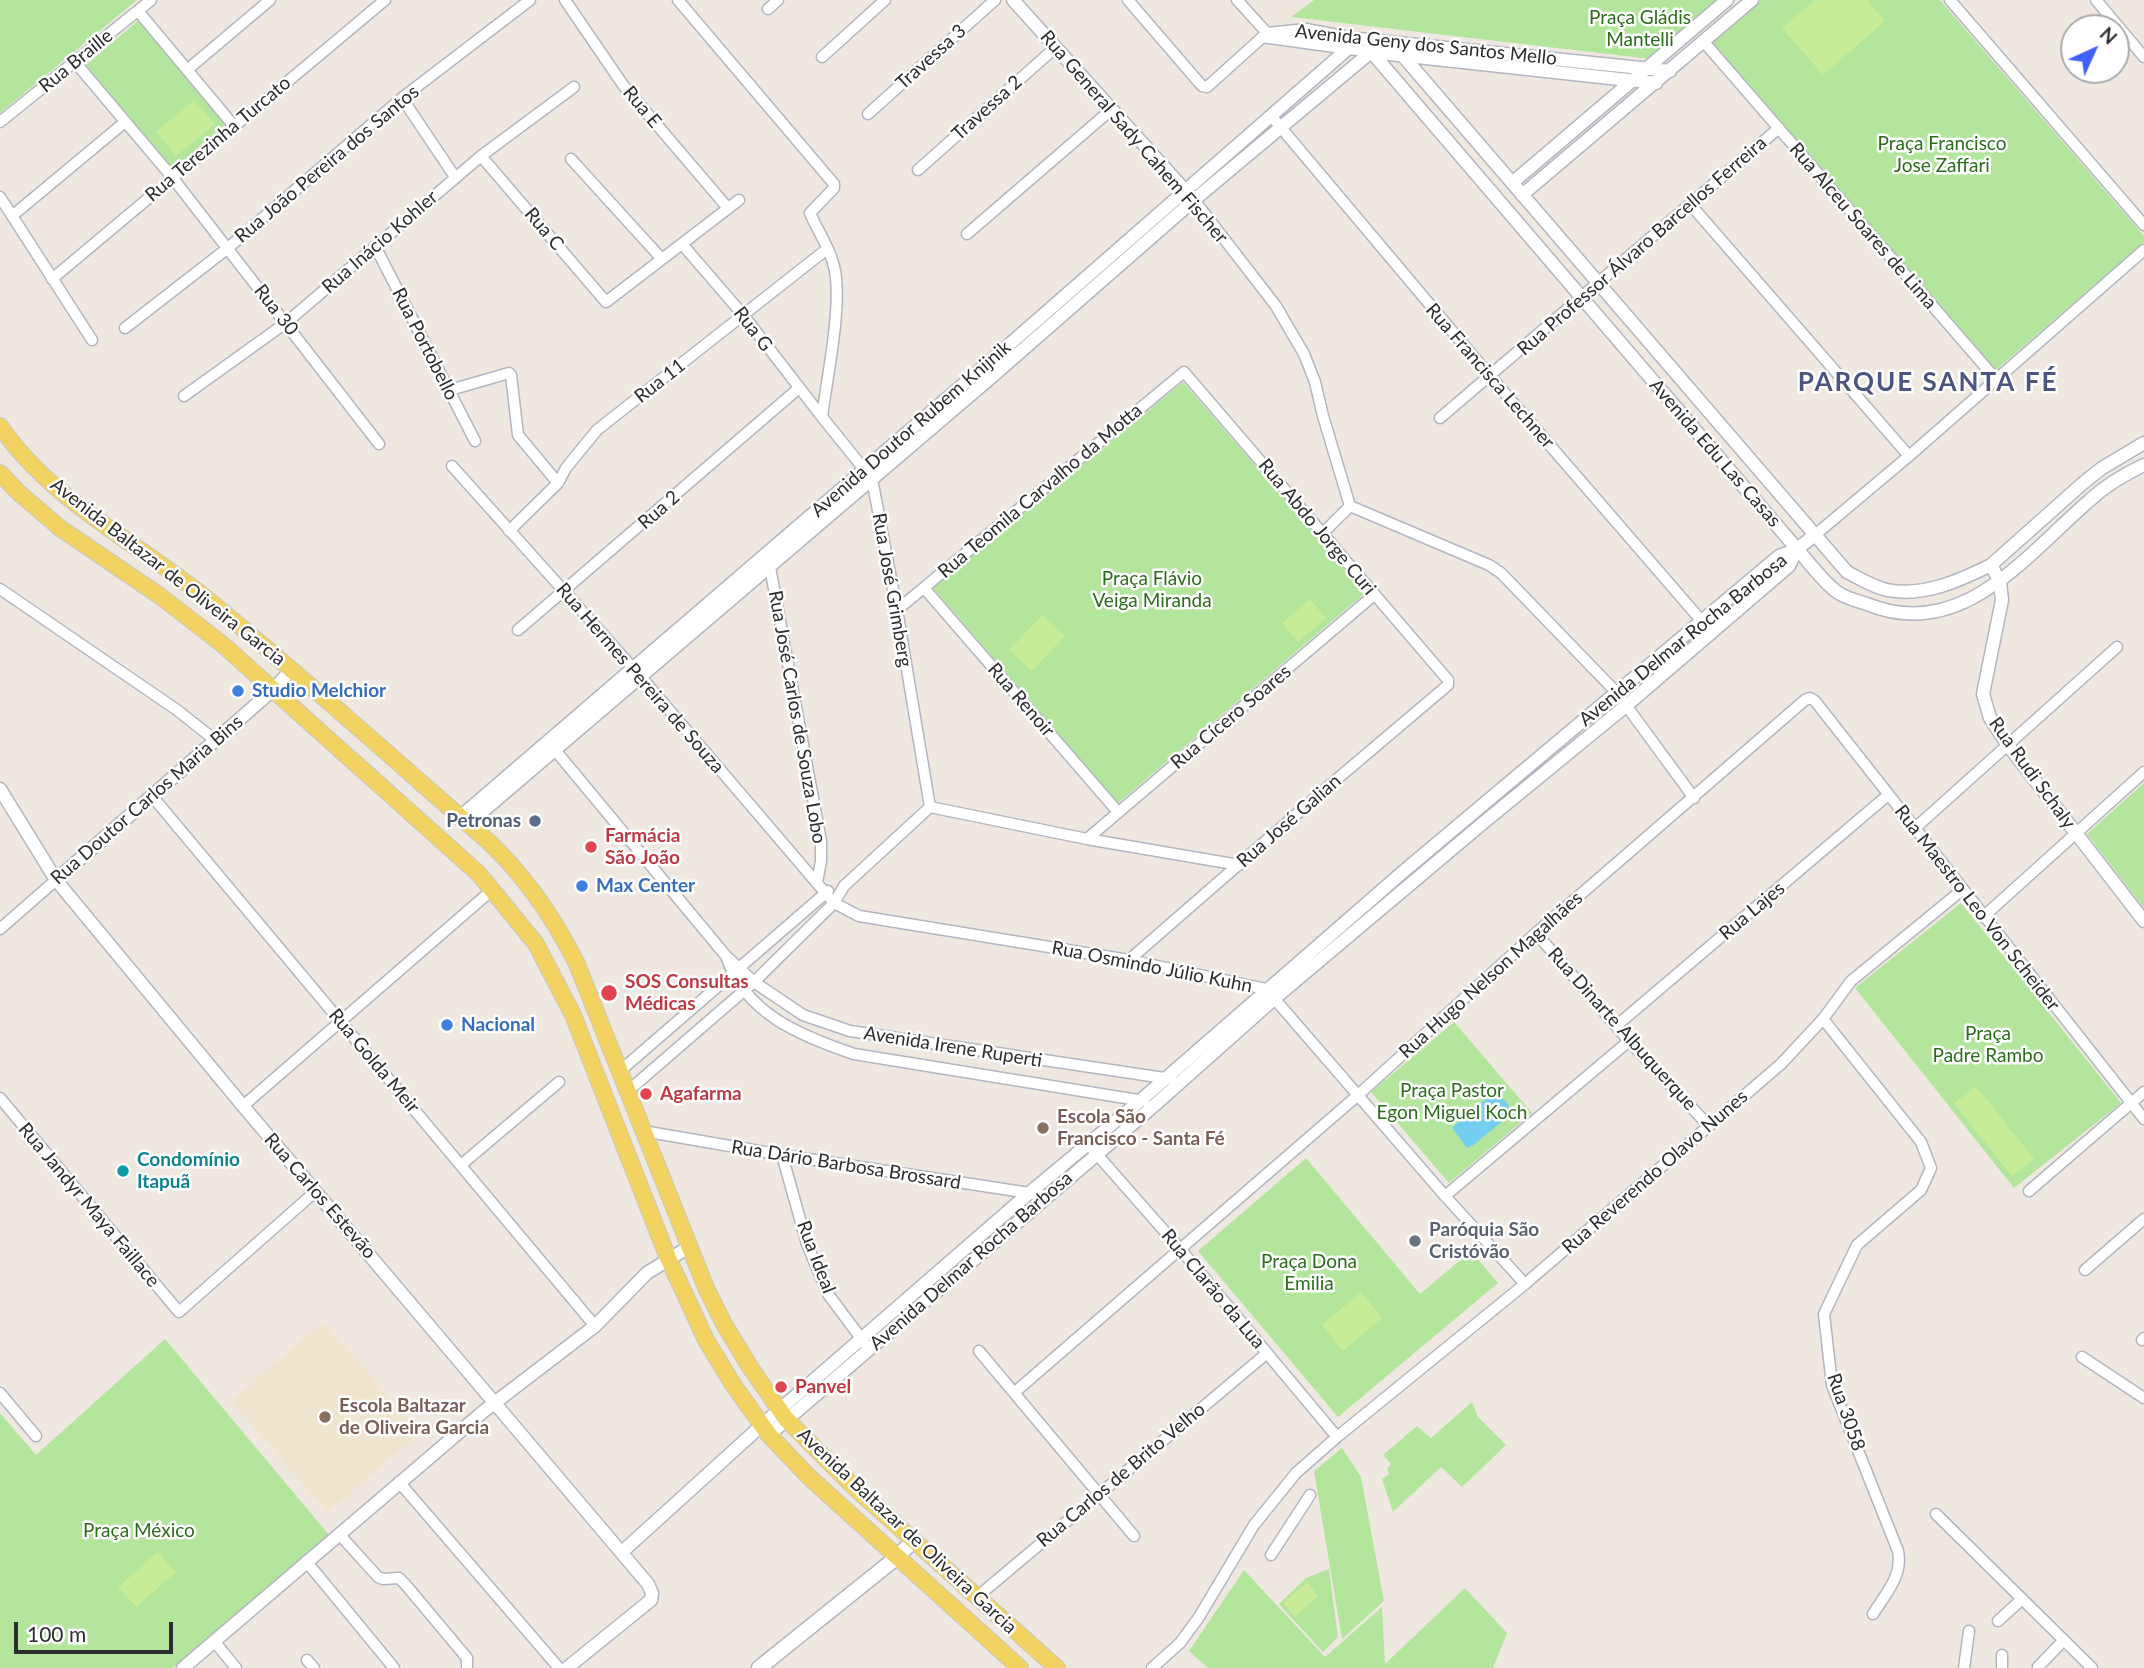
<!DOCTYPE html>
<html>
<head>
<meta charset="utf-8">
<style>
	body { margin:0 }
	#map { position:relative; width:2144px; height:1668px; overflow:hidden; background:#efe8e0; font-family:Lato,sans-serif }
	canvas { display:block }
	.north { position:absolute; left:2060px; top:14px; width:70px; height:70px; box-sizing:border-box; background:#fff; border:2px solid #ababab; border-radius:50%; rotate:45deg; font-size:19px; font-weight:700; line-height:28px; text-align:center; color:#2d2d2d }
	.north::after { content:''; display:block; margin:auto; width:24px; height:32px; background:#4061fc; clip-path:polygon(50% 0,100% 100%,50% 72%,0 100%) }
	.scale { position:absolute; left:14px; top:1622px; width:159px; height:32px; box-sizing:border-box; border:4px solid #2d2d2d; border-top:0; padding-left:9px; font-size:21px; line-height:24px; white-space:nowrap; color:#2d2d2d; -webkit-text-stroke:5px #fff; paint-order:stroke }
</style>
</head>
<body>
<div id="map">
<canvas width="2144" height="1668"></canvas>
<div class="north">N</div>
<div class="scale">100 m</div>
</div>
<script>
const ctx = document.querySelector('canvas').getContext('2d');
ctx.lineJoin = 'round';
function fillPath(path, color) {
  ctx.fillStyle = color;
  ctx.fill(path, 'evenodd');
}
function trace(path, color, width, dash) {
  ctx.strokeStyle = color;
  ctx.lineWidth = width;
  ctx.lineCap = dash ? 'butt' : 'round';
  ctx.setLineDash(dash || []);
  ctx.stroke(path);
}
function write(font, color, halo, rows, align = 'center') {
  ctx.font = font + ' Lato,sans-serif';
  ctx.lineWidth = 5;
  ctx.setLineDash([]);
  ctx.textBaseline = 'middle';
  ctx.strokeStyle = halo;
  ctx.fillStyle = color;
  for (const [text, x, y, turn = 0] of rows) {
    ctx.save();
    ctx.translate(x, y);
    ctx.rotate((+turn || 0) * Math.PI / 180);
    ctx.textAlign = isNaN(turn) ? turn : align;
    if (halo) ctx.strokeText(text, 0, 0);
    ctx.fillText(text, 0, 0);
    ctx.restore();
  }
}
const education = new Path2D(`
	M323 1321 420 1433 327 1513 231 1401Z`);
const green = new Path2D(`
	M0 0H137L0 113Z
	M1314 0H1720L1651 59 1291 17Z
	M1760 0H1940L2144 236V242L1996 370 1712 42Z
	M140 19 227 123 173 169 86 65Z
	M1183 382 1365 593 1118 803 933 588Z
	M2144 783V908L2087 834Z
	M1961 903 2121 1103 2014 1188 1855 988Z
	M1454 1022 1532 1113 1449 1183 1371 1092Z
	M1306 1158 1420 1294 1471 1251 1498 1283 1338 1417 1198 1251Z
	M165 1339 329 1535 173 1668H0V1413L36 1455Z
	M1472 1402 1478 1417 1506 1445 1462 1487 1441 1467 1393 1512 1382 1479 1389 1474 1387 1469 1391 1464 1383 1455 1417 1426 1431 1438Z
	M1342 1448 1361 1477 1384 1601 1342 1639 1314 1471Z
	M1329 1569 1338 1637 1323 1652 1279 1604 1306 1578Z
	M1244 1570 1325 1657 1382 1607 1385 1664 1465 1588 1507 1633 1493 1668H1208L1189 1651Z`);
const pitch = new Path2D(`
	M1815 0H1867L1885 21 1823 75 1782 28Z
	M194 100 215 124 176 156 156 132Z
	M1310 599 1326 618 1298 642 1282 623Z
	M1042 615 1065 636 1032 671 1009 650Z
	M1976 1086 2034 1159 2012 1176 1954 1103Z
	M1361 1292 1382 1318 1343 1351 1322 1325Z
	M158 1552 176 1572 136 1607 118 1587Z
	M1308 1582 1318 1596 1295 1617 1283 1603Z`);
const water = new Path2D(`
	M1495 1094 1506 1101 1512 1113 1475 1144 1467 1148 1452 1128 1477 1105Z`);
const minor = new Path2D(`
	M565 0 623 85 727 207
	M678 0 834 184V188L810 213C819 234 834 254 836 278 840 317 827 377 822 417L872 479 897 610 930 807
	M1128 0 1202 86 1207 87 1267 33
	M1237 0 1267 33
	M1950 0 2144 225
	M2096 0 2144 57
	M768 9 778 0
	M138 11 234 126
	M1267 33 1306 29 1359 39
	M1262 37 1371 52
	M1704 42 1995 378
	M822 57 885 0
	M75 62 172 177 379 444
	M187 70 270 0
	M402 98 455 177
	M868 114 995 0
	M1272 117 1490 376 1706 626
	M0 122 151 0
	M481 156 606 302 739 200
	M571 159 661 258
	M918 170 1056 47
	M0 197 92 340
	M1194 200 1276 306 1304 354 1315 382 1323 416 1350 506
	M1690 204 1909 456
	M12 216 125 122
	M967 234 1112 109
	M682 244 744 316 822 417
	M375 246 475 441
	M52 279 385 0
	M125 328 228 248 402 98 530 0
	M450 390 509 373 511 375 518 435 558 483
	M184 396 287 322 481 156 574 87
	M1440 418 1779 128
	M452 466 641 677 834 903 859 916 1129 960 1266 989 1445 1196 1525 1284
	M1350 506 1489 565 1501 573 1617 693 1694 798
	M509 531 558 483 566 468 597 430 827 249
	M1323 533 1350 506
	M1815 535 1909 456 2144 250
	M769 562 821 841V861L817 882
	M924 588 1118 812
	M0 589 177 710 215 740
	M897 610 1184 372 1448 680V685L1330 785 1129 960
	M518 630 799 388
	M550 744 726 956 754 982 803 1015 850 1031 1171 1079
	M152 796 595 1326
	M930 807 1087 839 1239 865
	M1914 829 2117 647
	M1087 839 1374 595
	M1983 917 2144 772
	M0 929 56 880
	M1536 933 1629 1041 1709 1126
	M726 956C745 1014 801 1036 854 1054L1144 1101
	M1823 1019 1921 1142 1931 1168 1921 1190 1857 1245 1824 1314 1832 1385 1898 1551C1903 1576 1886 1593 1873 1614
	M1616 1026 1888 795
	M620 1071 828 891
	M628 1091 754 982 834 903 844 886 930 807
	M0 1098 179 1312 316 1191
	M243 1106 492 890
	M643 1131 782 1155 1049 1196
	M1087 1143 1181 1250 1337 1437
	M782 1155 807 1244 828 1294 866 1345
	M461 1165 559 1082
	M2029 1191 2144 1092
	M1445 1196 1629 1041
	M2085 1270 2144 1219
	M2142 1340 2144 1338
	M979 1351 1134 1536
	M2082 1357 2144 1398
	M1015 1392 1357 1096 1536 933 1805 700 1810 698 1815 701 2144 1119
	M0 1393 36 1436
	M399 1482 559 1668
	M1936 1514 2092 1668
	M339 1534 378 1577 383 1579 399 1578 405 1584 467 1658V1668
	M1271 1555 1310 1495
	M306 1561 394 1668
	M977 1597 1266 1354
	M1998 1621 2022 1599
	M214 1641 236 1668
	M307 1660 314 1668
	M2038 1667 2064 1640
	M1152 1668 1180 1643 1199 1617 1254 1525 1296 1473 1337 1437 1525 1284 1781 1064 1823 1019 1851 981 1962 890
	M1964 1668 1969 1631
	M2002 1668V1655`);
const tertiary = new Path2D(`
	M1013 0 1191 197
	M1359 39 1670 71
	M1391 42 1847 572C1859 578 1873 587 1887 590 1923 597 1959 581 1991 565L2082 484 2102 468 2144 443
	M1369 49 1797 549C1809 562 1822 581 1837 592 1845 598 1858 601 1867 604 1962 643 2027 554 2090 500 2106 485 2125 474 2144 465
	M1512 183 1727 0
	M1522 195 1752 0
	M1991 565 2000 582 2002 600 1983 694 1990 718 2007 744 2144 921
	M0 789 56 880 243 1106 648 1584 652 1593 651 1600 567 1668
	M460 817 987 364 1359 39
	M468 824 995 374 1194 200 1371 52 1656 83
	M56 880 274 689 291 670
	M769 1435 1157 1103 1274 999 1483 823 1627 705 1789 566 1797 549
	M622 1552 762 1425 1028 1194 1141 1100 1404 871 1779 556 1797 549 1815 535
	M183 1668 484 1411 595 1326 647 1273 689 1247`);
const secondary = new Path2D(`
	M759 1668 896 1558 913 1541`);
const primary = new Path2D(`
	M0 426C50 499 134 541 202 595 300 674 393 759 488 841 526 877 554 918 577 964L706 1288 724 1324 750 1367 786 1419 855 1488 1057 1668
	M0 473 18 492 60 528 160 596 222 644 479 874 536 944 573 1015 668 1258 706 1340 732 1383 769 1435 809 1477 1020 1668`);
const markers = [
	[238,691,7,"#3f7fe0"],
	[535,821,7,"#5c6f8a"],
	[591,847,7,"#e0444e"],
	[582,886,7,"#3f7fe0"],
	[609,993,9,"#e0444e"],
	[447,1025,7,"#3f7fe0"],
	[646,1094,7,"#e0444e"],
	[1043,1128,7,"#8d6e63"],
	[123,1171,7,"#0f9aa8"],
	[1415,1241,7,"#6b7280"],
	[781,1387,7,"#e0444e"],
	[325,1417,7,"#8d6e63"]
];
const parkNames = [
	["Praça Gládis",1640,18],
	["Mantelli",1640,40],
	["Praça Francisco",1942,144],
	["Jose Zaffari",1942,166],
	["Praça Flávio",1152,579],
	["Veiga Miranda",1152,601],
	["Praça",1988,1034],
	["Padre Rambo",1988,1056],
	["Praça Pastor",1452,1091],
	["Egon Miguel Koch",1452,1113],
	["Praça Dona",1309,1262],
	["Emilia",1309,1284],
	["Praça México",139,1531]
];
const streetNames = [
	["Avenida Geny dos Santos Mello",1426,45,6],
	["Travessa 3",931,57,-42],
	["Rua Braille",76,61,-39],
	["Rua E",642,107,50],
	["Travessa 2",987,108,-42],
	["Rua General Sady Cahem Fischer",1134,137,49],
	["Rua Terezinha Turcato",218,139,-40],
	["Rua João Pereira dos Santos",327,164,-40],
	["Rua Alceu Soares de Lima",1863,226,49],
	["Rua C",544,229,50],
	["Rua Inácio Kohler",380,242,-41],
	["Rua Professor Álvaro Barcellos Ferreira",1642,246,-41],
	["Rua 30",276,310,52],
	["Rua G",753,329,52],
	["Rua Portobello",425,344,63],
	["Rua Francisca Lechner",1490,376,49],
	["Rua 11",660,381,-38],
	["Avenida Doutor Rubem Knijnik",911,429,-41],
	["Avenida Edu Las Casas",1715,453,49],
	["Rua Teomila Carvalho da Motta",1040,491,-40],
	["Rua 2",659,510,-41],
	["Rua Abdo Jorge Curi",1317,527,50],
	["Avenida Baltazar de Oliveira Garcia",168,572,38],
	["Rua José Grimberg",892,590,80],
	["Avenida Delmar Rocha Barbosa",1683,640,-39],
	["Rua Hermes Pereira de Souza",640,678,49],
	["Rua Renoir",1021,700,49],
	["Rua José Carlos de Souza Lobo",797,717,80],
	["Rua Cícero Soares",1231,717,-40],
	["Rua Rudi Schaly",2032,773,54],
	["Rua Doutor Carlos Maria Bins",147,800,-41],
	["Rua José Galian",1289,821,-41],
	["Rua Maestro Leo Von Scheider",1977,908,52],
	["Rua Lajes",1752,911,-40],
	["Rua Osmindo Júlio Kuhn",1152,967,11],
	["Rua Hugo Nelson Magalhães",1491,975,-42],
	["Rua Dinarte Albuquerque",1622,1029,48],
	["Avenida Irene Ruperti",953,1047,9],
	["Rua Golda Meir",374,1061,50],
	["Rua Dário Barbosa Brossard",846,1165,9],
	["Rua Reverendo Olavo Nunes",1655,1172,-41],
	["Rua Carlos Estevão",320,1196,49],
	["Rua Jandyr Maya Faillace",89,1205,50],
	["Rua Ideal",816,1257,69],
	["Avenida Delmar Rocha Barbosa",971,1261,-41],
	["Rua Clarão da Lua",1213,1289,50],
	["Rua 3058",1846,1412,71],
	["Rua Carlos de Brito Velho",1121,1475,-40],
	["Avenida Baltazar de Oliveira Garcia",907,1531,43]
];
const shopNames = [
	["Studio Melchior",252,691],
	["Max Center",596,886],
	["Nacional",461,1025]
];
const serviceNames = [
	["Petronas",521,821]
];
const healthNames = [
	["Farmácia",605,836],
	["São João",605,858],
	["SOS Consultas",625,982],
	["Médicas",625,1004],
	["Agafarma",660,1094],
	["Panvel",795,1387]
];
const educationNames = [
	["Escola São",1057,1117],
	["Francisco - Santa Fé",1057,1139],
	["Escola Baltazar",339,1406],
	["de Oliveira Garcia",339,1428]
];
const cultureNames = [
	["Condomínio",137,1160],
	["Itapuã",137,1182]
];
const worshipNames = [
	["Paróquia São",1429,1230],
	["Cristóvão",1429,1252]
];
const districtNames = [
	["PARQUE SANTA FÉ",1928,383]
];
fillPath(education, '#f0e6d0');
fillPath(green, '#b4e59d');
fillPath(pitch, '#c8ec98');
fillPath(water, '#73cef0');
trace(minor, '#b3b6c1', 13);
trace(tertiary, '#b3b6c1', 15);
trace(secondary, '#b3b6c1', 17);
trace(primary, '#c8c8c8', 18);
trace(minor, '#fff', 10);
trace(tertiary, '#fff', 12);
trace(secondary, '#fff', 14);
trace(primary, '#f2d261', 16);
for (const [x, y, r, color] of markers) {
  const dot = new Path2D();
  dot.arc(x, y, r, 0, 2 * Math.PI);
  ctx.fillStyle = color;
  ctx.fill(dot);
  trace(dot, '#fff', 2.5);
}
write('19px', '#2b6d1a', '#fff', parkNames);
write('19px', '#2d2d2d', '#fff', streetNames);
write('bold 19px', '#366cbe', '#fff', shopNames, 'left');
write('bold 19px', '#4e5e75', '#fff', serviceNames, 'right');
write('bold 19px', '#be3a42', '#fff', healthNames, 'left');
write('bold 19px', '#785e54', '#fff', educationNames, 'left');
write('bold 19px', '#0d838f', '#fff', cultureNames, 'left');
write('bold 19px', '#5b616d', '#fff', worshipNames, 'left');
ctx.letterSpacing = '2px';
write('bold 26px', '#4c557f', '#fff', districtNames);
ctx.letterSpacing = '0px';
</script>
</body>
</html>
